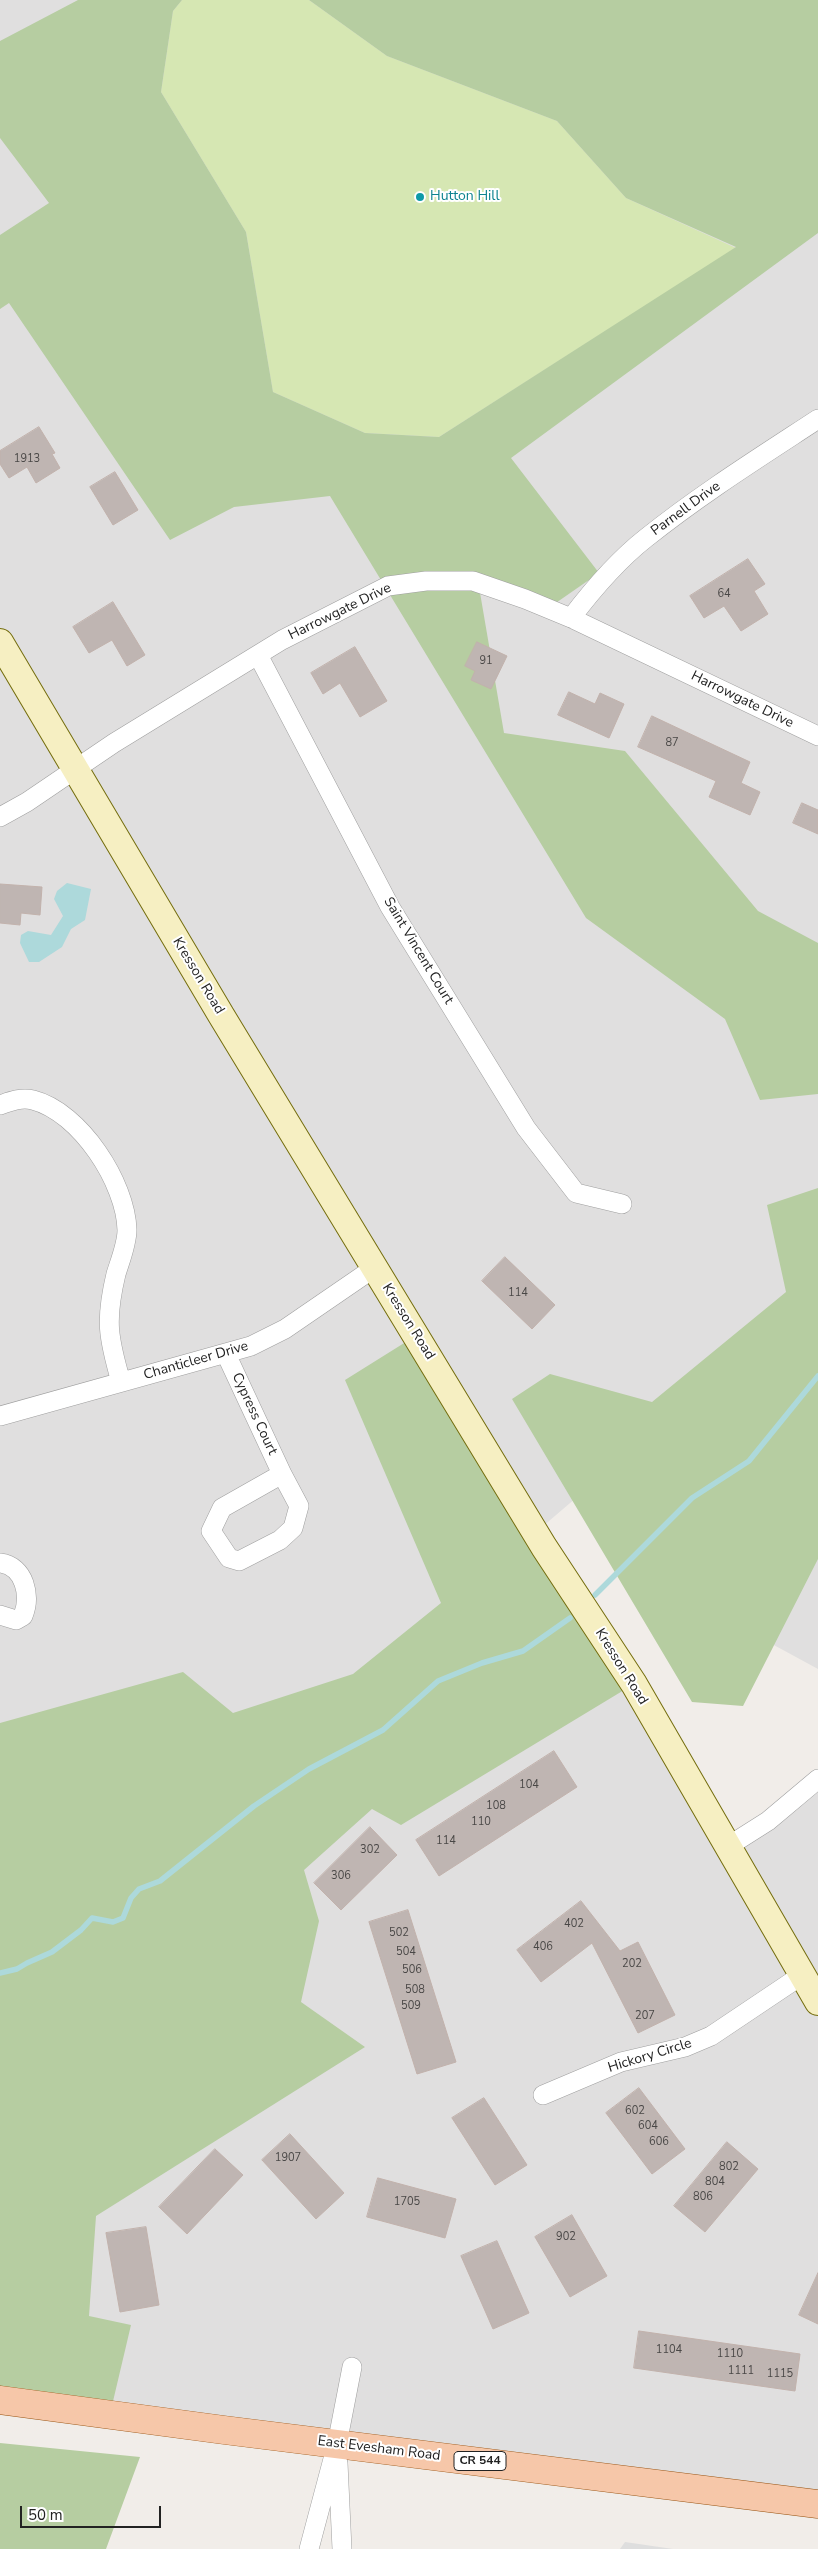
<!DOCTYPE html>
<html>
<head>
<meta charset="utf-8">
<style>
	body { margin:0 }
	#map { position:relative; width:818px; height:2549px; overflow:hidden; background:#f1ede9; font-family:"Nunito Sans",sans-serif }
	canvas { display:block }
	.scale { position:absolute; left:20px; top:2506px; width:141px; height:22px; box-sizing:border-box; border:2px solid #222; border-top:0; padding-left:6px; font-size:15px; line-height:18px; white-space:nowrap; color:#222; -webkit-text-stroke:4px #fff; paint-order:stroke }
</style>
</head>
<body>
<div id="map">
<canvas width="818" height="2549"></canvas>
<div class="scale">50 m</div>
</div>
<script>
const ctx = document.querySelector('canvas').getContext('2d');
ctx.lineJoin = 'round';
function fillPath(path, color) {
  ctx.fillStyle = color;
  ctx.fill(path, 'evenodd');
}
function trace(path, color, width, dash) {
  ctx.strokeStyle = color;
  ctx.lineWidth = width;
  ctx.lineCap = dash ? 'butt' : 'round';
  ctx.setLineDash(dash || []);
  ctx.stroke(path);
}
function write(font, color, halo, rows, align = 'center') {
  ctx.font = font + ' "Nunito Sans",sans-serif';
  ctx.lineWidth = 4;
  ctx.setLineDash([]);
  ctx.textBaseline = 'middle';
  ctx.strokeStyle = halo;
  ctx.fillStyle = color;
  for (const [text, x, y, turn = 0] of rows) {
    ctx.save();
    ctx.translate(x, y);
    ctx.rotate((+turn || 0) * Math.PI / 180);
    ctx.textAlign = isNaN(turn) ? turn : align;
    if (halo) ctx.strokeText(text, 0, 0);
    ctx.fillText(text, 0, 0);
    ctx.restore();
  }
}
const residential = new Path2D(`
	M0 0H818V1291L535 1533 727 1847 818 1771V2504L0 2400Z
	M818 1527V1669L748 1631Z`);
const grass = new Path2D(`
	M182 0H309L387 56 557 121 626 198 736 248 439 437 365 433 273 392 246 232 161 92 173 11Z`);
const forest = new Path2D(`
	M78 0H182L173 11 161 92 246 232 273 392 365 433 439 437 736 247 626 198 557 121 387 56 309 0H818V233L511 458 599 573 550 607 478 581 504 733 625 751 758 911 818 943V1094L760 1100 725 1019 586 918 330 496 234 507 170 540 9 303 0 309V235L49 203 0 138V41Z
	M818 1188V1559L743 1706 692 1702 512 1399 550 1374 652 1402 786 1292 767 1205Z
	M417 1335 634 1684 401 1825 372 1809 304 1870 319 1921 301 2002 365 2047 96 2216 89 2316 131 2325 110 2414 0 2400V1723L183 1672 233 1713 353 1674 441 1603 345 1380Z
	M0 2443 140 2457 106 2549H0Z`);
const parking = new Path2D(`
	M625 2542 673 2549H620Z`);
const water = new Path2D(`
	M67 883 91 889 85 920 71 929 62 947 39 962H29L20 943 21 935 28 931 51 935 63 916 54 899 57 891Z`);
const stream = new Path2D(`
	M595 1595 692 1498 749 1461 818 1376
	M0 1973 17 1969 27 1963 52 1952 81 1930 92 1918 113 1922 123 1918 131 1898 139 1889 160 1881 254 1806 309 1769 383 1730 438 1681 482 1663 523 1651 570 1618`);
const building = new Path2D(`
	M39 427 55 453 52 454 60 468 36 483 27 467 9 478 0 464V451Z
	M115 472 138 510 113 525 90 487Z
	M748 559 765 584 754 591 768 614 741 631 724 606 704 618 690 596Z
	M113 602 145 655 127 666 112 640 89 653 73 627Z
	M477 642 507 656 491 689 471 680 475 671 465 666Z
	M355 647 387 701 360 717 340 683 323 694 311 673Z
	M569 692 595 704 600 693 624 704 609 738 558 715Z
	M652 716 750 762 741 783 760 792 750 815 709 797 716 781 638 747Z
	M802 803 818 810V834L793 823Z
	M0 884 42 887 40 915 21 913 20 925 0 923Z
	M505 1257 555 1305 532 1329 482 1281Z
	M554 1751 577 1787 439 1876 416 1840Z
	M370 1827 397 1855 341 1910 314 1883Z
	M581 1901 620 1951 638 1942 675 2015 638 2033 592 1943 541 1982 517 1950Z
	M408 1910 456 2062 417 2074 369 1922Z
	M639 2088 685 2149 652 2174 606 2113Z
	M484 2098 527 2165 495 2185 452 2118Z
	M290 2134 344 2193 316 2219 262 2160Z
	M727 2142 758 2169 705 2232 674 2206Z
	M215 2149 243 2175 187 2234 159 2207Z
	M378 2178 456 2199 445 2238 367 2217Z
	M572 2215 607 2276 570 2297 535 2237Z
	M146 2227 159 2305 120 2312 106 2233Z
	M497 2241 529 2313 493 2329 461 2256Z
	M818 2273V2324L799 2315Z
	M639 2331 800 2354 795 2391 634 2368Z`);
const street = new Path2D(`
	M571 618C593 589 618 560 646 538 701 494 760 457 818 419
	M258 655 390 907 526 1128 576 1193 622 1204
	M0 817 27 802 114 743 282 640 388 586 426 581H473L525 599 571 618 818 736
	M0 1105C11 1101 22 1097 33 1100 80 1112 126 1183 127 1230 127 1244 120 1261 116 1274 105 1320 108 1337 121 1382
	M226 1354 282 1474
	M0 1416 251 1346 285 1329 374 1268
	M282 1474 299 1506 293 1528 280 1540 239 1561 229 1558 211 1531 222 1508Z
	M0 1563C25 1566 31 1596 23 1616L16 1620 0 1615
	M727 1847 768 1821 818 1779
	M543 2095 621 2062 685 2047 711 2036 802 1975
	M338 2463 342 2549
	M309 2549 337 2444 352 2367`);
const secondary = new Path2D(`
	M0 642 221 1015 544 1547 634 1684 818 2002`);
const primary = new Path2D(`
	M0 2400 224 2430 818 2504`);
const markers = [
	[420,197,5,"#0f9aa8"]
];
const numberNames = [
	["1913",27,459],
	["64",724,594],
	["91",486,661],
	["87",672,743],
	["114",518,1293],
	["104",529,1785],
	["108",496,1806],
	["110",481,1822],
	["114",446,1841],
	["302",370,1850],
	["306",341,1876],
	["402",574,1924],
	["502",399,1933],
	["406",543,1947],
	["504",406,1952],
	["202",632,1964],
	["506",412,1970],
	["508",415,1990],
	["509",411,2006],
	["207",645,2016],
	["602",635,2111],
	["604",648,2126],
	["606",659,2142],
	["1907",288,2158],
	["802",729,2167],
	["804",715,2182],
	["806",703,2197],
	["1705",407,2202],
	["902",566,2237],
	["1104",669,2350],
	["1110",730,2354],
	["1111",741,2371],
	["1115",780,2374]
];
const shields = [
	[480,2461,52]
];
const shieldNames = [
	["CR 544",480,2461]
];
const cultureNames = [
	["Hutton Hill",430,197]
];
const streetNames = [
	["Parnell Drive",686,509,-36],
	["Harrowgate Drive",340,612,-26],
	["Harrowgate Drive",742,700,26],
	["Saint Vincent Court",418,951,59],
	["Kresson Road",198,976,59],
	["Kresson Road",408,1322,58],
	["Chanticleer Drive",196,1361,-16],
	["Cypress Court",254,1414,65],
	["Kresson Road",621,1667,58],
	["Hickory Circle",650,2056,-17],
	["East Evesham Road",379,2449,7]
];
fillPath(residential, '#e0dfdf');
fillPath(grass, '#d6e7b3');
fillPath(forest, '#b6cda1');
fillPath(parking, '#dedede');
fillPath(water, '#add9db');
trace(stream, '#add9db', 5.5);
fillPath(building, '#bfb5b2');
trace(building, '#c2b2ac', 1);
trace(street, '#9f9f9f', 20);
trace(secondary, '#746d0d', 28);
trace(primary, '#944e0b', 29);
trace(street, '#fff', 19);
trace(secondary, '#f6efc2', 26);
trace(primary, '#f6c7a9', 28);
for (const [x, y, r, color] of markers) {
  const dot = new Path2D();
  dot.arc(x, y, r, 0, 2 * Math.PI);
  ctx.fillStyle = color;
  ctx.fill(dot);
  trace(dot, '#fff', 2);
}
write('11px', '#494746', null, numberNames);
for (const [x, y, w] of shields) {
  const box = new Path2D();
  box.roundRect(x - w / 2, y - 9.5, w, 19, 4);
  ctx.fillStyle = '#fff';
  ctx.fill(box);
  trace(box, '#222', 1);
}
write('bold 12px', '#222', null, shieldNames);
write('14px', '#0d838f', '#fff', cultureNames, 'left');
write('14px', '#222', '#fff', streetNames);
</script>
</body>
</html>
